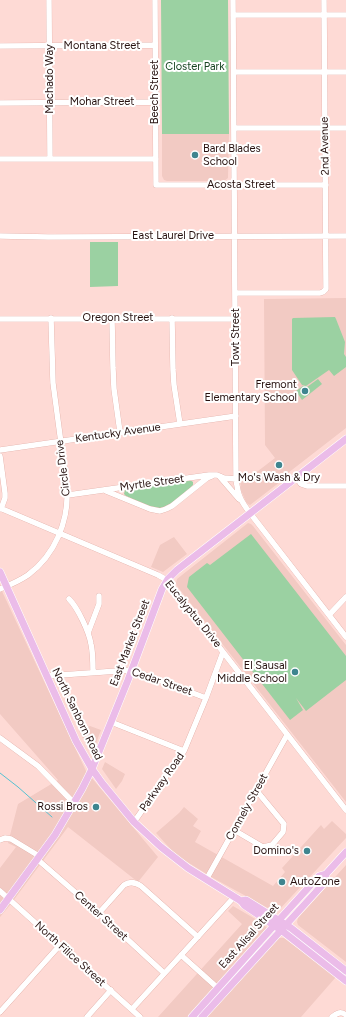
<!DOCTYPE html>
<html>
<head>
<meta charset="utf-8">
<style>
	body { margin:0 }
	canvas { display:block; background:#fedad5 }
</style>
</head>
<body>
<canvas width="346" height="1017"></canvas>
<script>
const ctx = document.querySelector('canvas').getContext('2d');
ctx.lineJoin = 'round';
function fillPath(path, color) {
  ctx.fillStyle = color;
  ctx.fill(path, 'evenodd');
}
function trace(path, color, width, dash) {
  ctx.strokeStyle = color;
  ctx.lineWidth = width;
  ctx.lineCap = dash ? 'butt' : 'round';
  ctx.setLineDash(dash || []);
  ctx.stroke(path);
}
function write(font, color, halo, rows, align = 'center') {
  ctx.font = font + ' Figtree,sans-serif';
  ctx.lineWidth = 4;
  ctx.setLineDash([]);
  ctx.textBaseline = 'middle';
  ctx.strokeStyle = halo;
  ctx.fillStyle = color;
  for (const [text, x, y, turn = 0] of rows) {
    ctx.save();
    ctx.translate(x, y);
    ctx.rotate((+turn || 0) * Math.PI / 180);
    ctx.textAlign = isNaN(turn) ? turn : align;
    if (halo) ctx.strokeText(text, 0, 0);
    ctx.fillText(text, 0, 0);
    ctx.restore();
  }
}
const built = new Path2D(`
	M162 134H229L228 178 224 181H167L164 180 162 176Z
	M346 298V428L288 473 289 475 250 505 248 504 246 502 241 490 240 478 258 471 275 458 265 445 264 299Z
	M248 523 251 524 253 526 346 645V802L177 586 176 583 177 579 182 575Z
	M174 537 187 554 163 572 151 567 160 545Z
	M0 587 86 771 158 857 138 882 68 827 10 905 0 917V868L16 847 8 843 18 804 58 780 0 714Z
	M90 726 101 730 95 746 91 749 88 748 79 731Z
	M105 762 125 774 122 781 116 789 102 769Z
	M184 807 198 819 193 826 201 831 195 842 273 886 285 872 282 868 321 825 324 829 332 821 346 834V838L278 911 275 912 213 878 176 855 156 833 179 813Z
	M346 865V962L298 925 297 922 298 918Z
	M233 906 257 920 280 938H284L336 977 301 1017H158L242 924 228 911Z`);
const green = new Path2D(`
	M161 0H228L229 134H162Z
	M90 242H118V286L90 287Z
	M335 317 336 319 345 342 344 354 346 357V367L334 376 329 370 306 386 307 387 318 379 322 384 302 400 296 391 303 386H306L302 385 292 370V319L293 318Z
	M190 480 193 482V485L192 486C183 494 168 510 155 508 145 506 135 500 126 496L124 494 125 490Z
	M251 534 346 656V680L306 711 296 698 303 710 290 720 187 587 189 577 207 563 210 565Z`);
const stream = new Path2D(`
	M0 773 18 787 52 817`);
const minor = new Path2D(`
	M49 0 50 159
	M155 0 156 185H326
	M233 0 236 479C238 495 240 500 250 513L346 637
	M233 15H346
	M0 46 155 45
	M234 72H346
	M0 103 155 102
	M234 128H346
	M0 159H156
	M0 236 48 237 346 236
	M236 293H320L323 292 326 289 324 0
	M172 318 173 370 174 385 180 424
	M0 319H235
	M112 319 113 368 114 389 120 432
	M0 450 236 416
	M0 456 5 493V498L1 509
	M220 477 239 499
	M296 477 301 484 307 486H346
	M106 491 150 509 160 511 166 509 172 506 207 478 212 476
	M68 495 209 475H217L224 478 236 479
	M0 508 158 575 167 580 346 810
	M0 589C10 585 19 581 28 575 55 555 69 521 67 488L53 383 51 318
	M69 599C78 608 89 632 91 644 93 653 93 663 93 672
	M329 615 346 597
	M88 633 99 604V596
	M46 676 132 670 206 698
	M111 722 184 751
	M0 738 38 766 74 803
	M134 822 184 751 206 698 223 652
	M234 830 263 847 272 845 283 832 284 824 256 790
	M0 840 5 838 11 839 39 856
	M37 859 99 913 164 973
	M206 880 287 735
	M0 891 140 1017
	M99 913 124 885C130 881 135 882 141 886L198 937
	M181 955 220 990
	M132 1009 235 896
	M0 1012 60 945
	M87 1017 111 990
	M332 1017C337 1013 341 1011 346 1015`);
const major = new Path2D(`
	M0 572 76 741 92 769 102 783 134 822 161 847 188 868 241 901 244 905 281 930 346 981
	M241 901 246 900 291 928 346 971
	M0 910 55 835 82 789 92 769 128 680 162 589 168 579 177 570 346 439
	M192 1017 279 920 319 876 326 874 346 852
	M202 1017 325 882 326 874`);
const markers = [
	[195,155,4,"#3e858f"],
	[305,391,4,"#3e858f"],
	[279,465,4,"#3e858f"],
	[295,672,4,"#3e858f"],
	[96,807,4,"#3e858f"],
	[307,851,4,"#3e858f"],
	[282,882,4,"#3e858f"]
];
const streetNames = [
	["Montana Street",102,46],
	["Machado Way",50,79,-90],
	["Beech Street",155,92,-90],
	["Mohar Street",102,102],
	["2nd Avenue",325,146,-91],
	["Acosta Street",241,185],
	["East Laurel Drive",173,236],
	["Oregon Street",118,318],
	["Towt Street",236,337,-90],
	["Kentucky Avenue",118,433,-8],
	["Circle Drive",63,468,-97],
	["Myrtle Street",152,483,-8],
	["Eucalyptus Drive",193,614,51],
	["East Market Street",130,643,-69],
	["Cedar Street",162,682,19],
	["North Sanborn Road",77,714,64],
	["Parkway Road",162,782,-55],
	["Connely Street",247,807,-61],
	["Center Street",101,916,42],
	["East Alisal Street",249,936,-48],
	["North Filice Street",70,954,42]
];
const parkNames = [
	["Closter Park",195,67]
];
const poiNames = [
	["Bard Blades",203,149,"left"],
	["School",203,162,"left"],
	["Fremont",297,385],
	["Elementary School",297,398],
	["Mo's Wash & Dry",279,478,"center"],
	["El Sausal",287,666],
	["Middle School",287,679],
	["Rossi Bros",88,807],
	["Domino's",299,851],
	["AutoZone",290,882,"left"]
];
fillPath(built, '#f2cac3');
fillPath(green, '#9bd1a2');
trace(stream, '#56c1d1', 1);
trace(minor, '#dda49c', 6);
trace(major, '#fff', 8);
trace(minor, '#fff', 5.5);
trace(major, '#ebbce9', 7);
for (const [x, y, r, color] of markers) {
  const dot = new Path2D();
  dot.arc(x, y, r, 0, 2 * Math.PI);
  ctx.fillStyle = color;
  ctx.fill(dot);
  trace(dot, '#fff', 1.5);
}
write('11px', '#26110f', '#fff', streetNames);
write('11px', '#184522', '#fff', parkNames);
write('11px', '#26110f', '#fff', poiNames, 'right');
</script>
</body>
</html>
